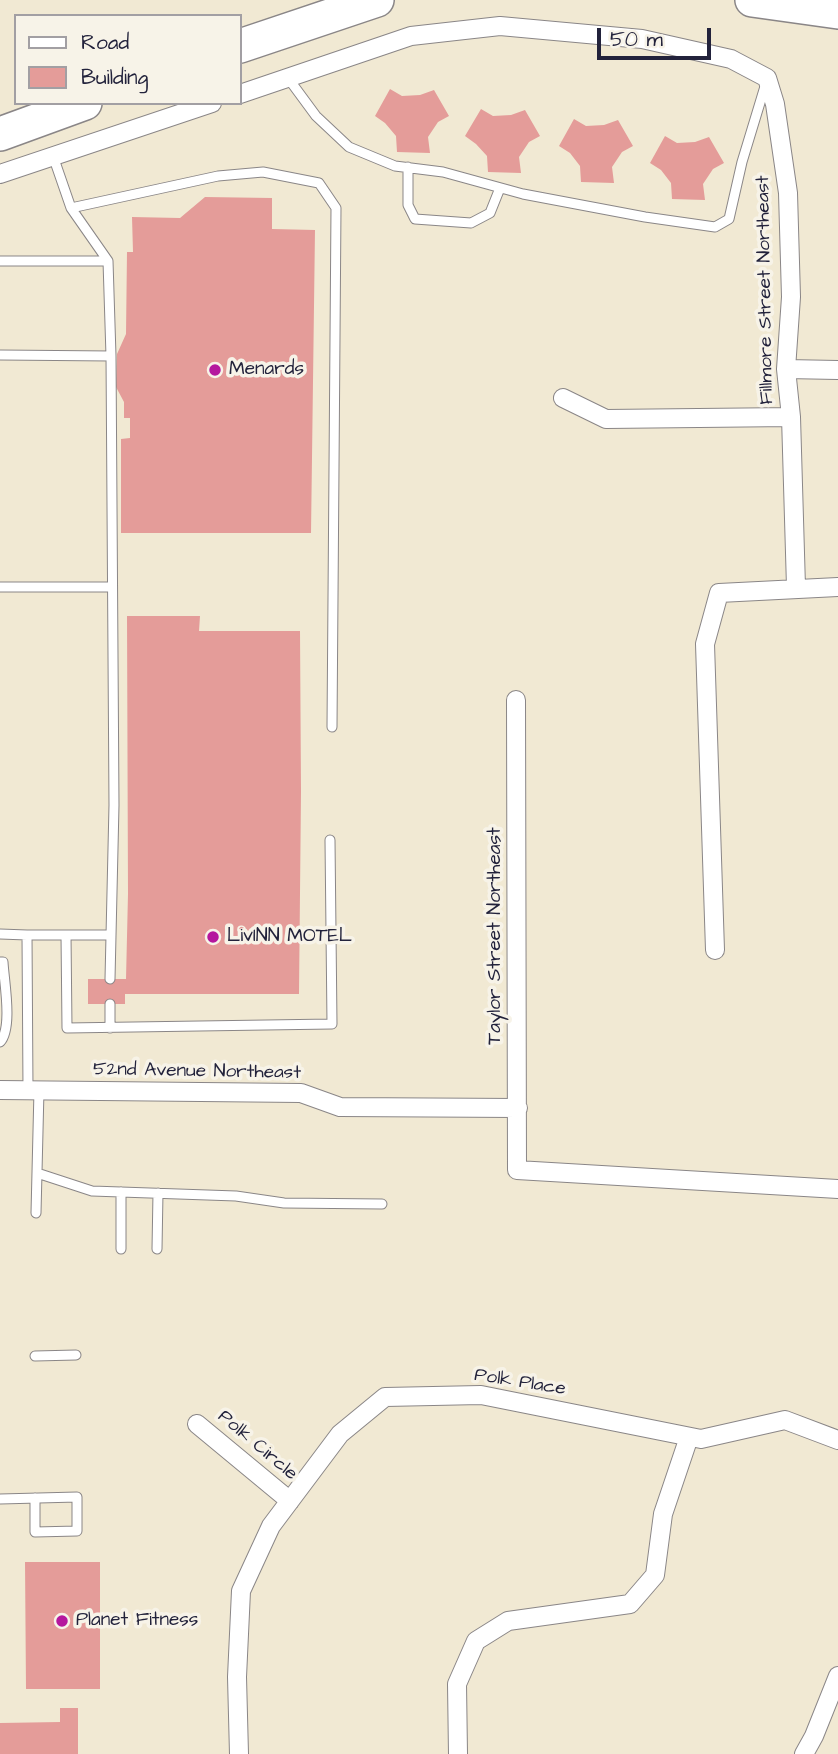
<!DOCTYPE html>
<html>
<head>
<meta charset="utf-8">
<style>
	body { margin:0 }
	#map { position:relative; width:838px; height:1754px; overflow:hidden; background:#f1e9d3; font-family:"Architects Daughter",sans-serif }
	canvas { display:block }
	.legend { position:absolute; left:14px; top:14px; width:228px; height:91px; box-sizing:border-box; background:#f7f3e8; border:2px solid #a29fa3; margin:0; padding:9px 12px; list-style:none; font-size:21px; color:#22223b }
	.legend li { display:flex; align-items:center; gap:14px; height:35px }
	.legend b { width:35px; border:2px solid #a29fa3 }
	.scale { position:absolute; left:597px; top:28px; width:114px; height:32px; box-sizing:border-box; border:4px solid #22223b; border-top:0; padding-left:9px; font-size:21px; line-height:24px; white-space:nowrap; color:#22223b; -webkit-text-stroke:5px #f7f3e8; paint-order:stroke }
</style>
</head>
<body>
<div id="map">
<canvas width="838" height="1754"></canvas>
<ul class="legend">
<li><b style="height:9px;background:#fff"></b>Road</li>
<li><b style="height:19px;background:#e49c99"></b>Building</li>
</ul>
<div class="scale">50 m</div>
</div>
<script>
const ctx = document.querySelector('canvas').getContext('2d');
ctx.lineJoin = 'round';
function fillPath(path, color) {
  ctx.fillStyle = color;
  ctx.fill(path, 'evenodd');
}
function trace(path, color, width, dash) {
  ctx.strokeStyle = color;
  ctx.lineWidth = width;
  ctx.lineCap = dash ? 'butt' : 'round';
  ctx.setLineDash(dash || []);
  ctx.stroke(path);
}
function write(font, color, halo, rows, align = 'center') {
  ctx.font = font + ' "Architects Daughter",sans-serif';
  ctx.lineWidth = 7;
  ctx.setLineDash([]);
  ctx.textBaseline = 'middle';
  ctx.strokeStyle = halo;
  ctx.fillStyle = color;
  for (const [text, x, y, turn = 0] of rows) {
    ctx.save();
    ctx.translate(x, y);
    ctx.rotate((+turn || 0) * Math.PI / 180);
    ctx.textAlign = isNaN(turn) ? turn : align;
    if (halo) ctx.strokeText(text, 0, 0);
    ctx.fillText(text, 0, 0);
    ctx.restore();
  }
}
const building = new Path2D(`
	M390 89 402 96 420 95 434 90 449 116 438 122 428 137 430 153 397 152 396 136 385 123 375 116Z
	M481 109 493 116 511 115 525 110 540 136 529 142 519 157 521 173 488 172 487 156 476 144 465 136Z
	M574 119 586 126 604 125 618 120 633 146 622 152 612 167 614 183 581 182 580 166 570 153 559 146Z
	M665 136 677 143 695 142 709 137 724 163 713 169 703 184 705 200 672 199 671 183 661 170 650 163Z
	M205 197 272 198V229L315 230 311 533H121V439L130 438V418H124V402L116 387 117 354 126 334 127 252H133L132 217 180 218Z
	M127 616H200L199 631H300L301 792 299 994H125V1004H88V979H126L128 894Z
	M25 1562H100V1689H26Z
	M60 1708H78V1754H0V1723L60 1722Z`);
const service = new Path2D(`
	M288 78 316 116 349 147 395 166 443 172 523 194 645 217 715 227 729 219 742 162 766 83
	M408 167V205L415 219 471 223 490 213 500 188
	M71 208 218 176 263 172 319 183 336 208 332 727
	M0 261H108
	M0 355 111 356 108 261 71 208 53 156
	M0 587H112
	M0 934 27 935
	M66 935 67 1028 332 1024 330 840
	M0 962H3C4 981 13 1028 0 1042
	M110 979 114 805 111 356
	M110 1004V1028
	M28 1090 27 935H109
	M37 1173 92 1191 236 1196 284 1203 382 1204
	M36 1213 39 1090
	M121 1249V1192
	M157 1249 158 1193
	M35 1356 76 1355
	M0 1499 77 1497V1531L35 1532V1498`);
const minor = new Path2D(`
	M240 94 411 36 500 26 642 39 731 59 767 78 775 104 788 193 791 297 786 369 791 417 796 587
	M0 174 212 103
	M786 369 838 370
	M563 398 606 419 791 417
	M516 700 517 1170 838 1189
	M715 950 705 644 719 593 838 587
	M0 1090 301 1093 340 1107 518 1108
	M197 1424 290 1501
	M239 1754 237 1677 241 1591 271 1526 340 1434 385 1397 481 1395 701 1439 785 1420 838 1440
	M458 1754 457 1684 476 1641 508 1621 630 1604 655 1575 663 1514 689 1437
	M804 1754 814 1736 838 1676`);
const motorway = new Path2D(`
	M752 0 838 12
	M240 46 377 0
	M0 134 85 103`);
const markers = [
	[215,370,7,"#b5179e"],
	[213,937,7,"#b5179e"],
	[62,1621,7,"#b5179e"]
];
const streetNames = [
	["Fillmore Street Northeast",766,290,-91],
	["Taylor Street Northeast",496,936,-90],
	["52nd Avenue Northeast",197,1072,1],
	["Polk Place",520,1383,9],
	["Polk Circle",257,1446,40]
];
const poiNames = [
	["Menards",229,370],
	["LivINN MOTEL",227,937],
	["Planet Fitness",76,1621]
];
fillPath(building, '#e49c99');
trace(service, '#8a8687', 11);
trace(minor, '#8a8687', 20);
trace(motorway, '#8a8687', 36);
trace(service, '#fff', 9);
trace(minor, '#fff', 18);
trace(motorway, '#fff', 33);
for (const [x, y, r, color] of markers) {
  const dot = new Path2D();
  dot.arc(x, y, r, 0, 2 * Math.PI);
  ctx.fillStyle = color;
  ctx.fill(dot);
  trace(dot, '#f7f3e8', 2.5);
}
write('19px', '#22223b', '#f7f3e8', streetNames);
write('19px', '#22223b', '#f7f3e8', poiNames, 'left');
</script>
</body>
</html>
